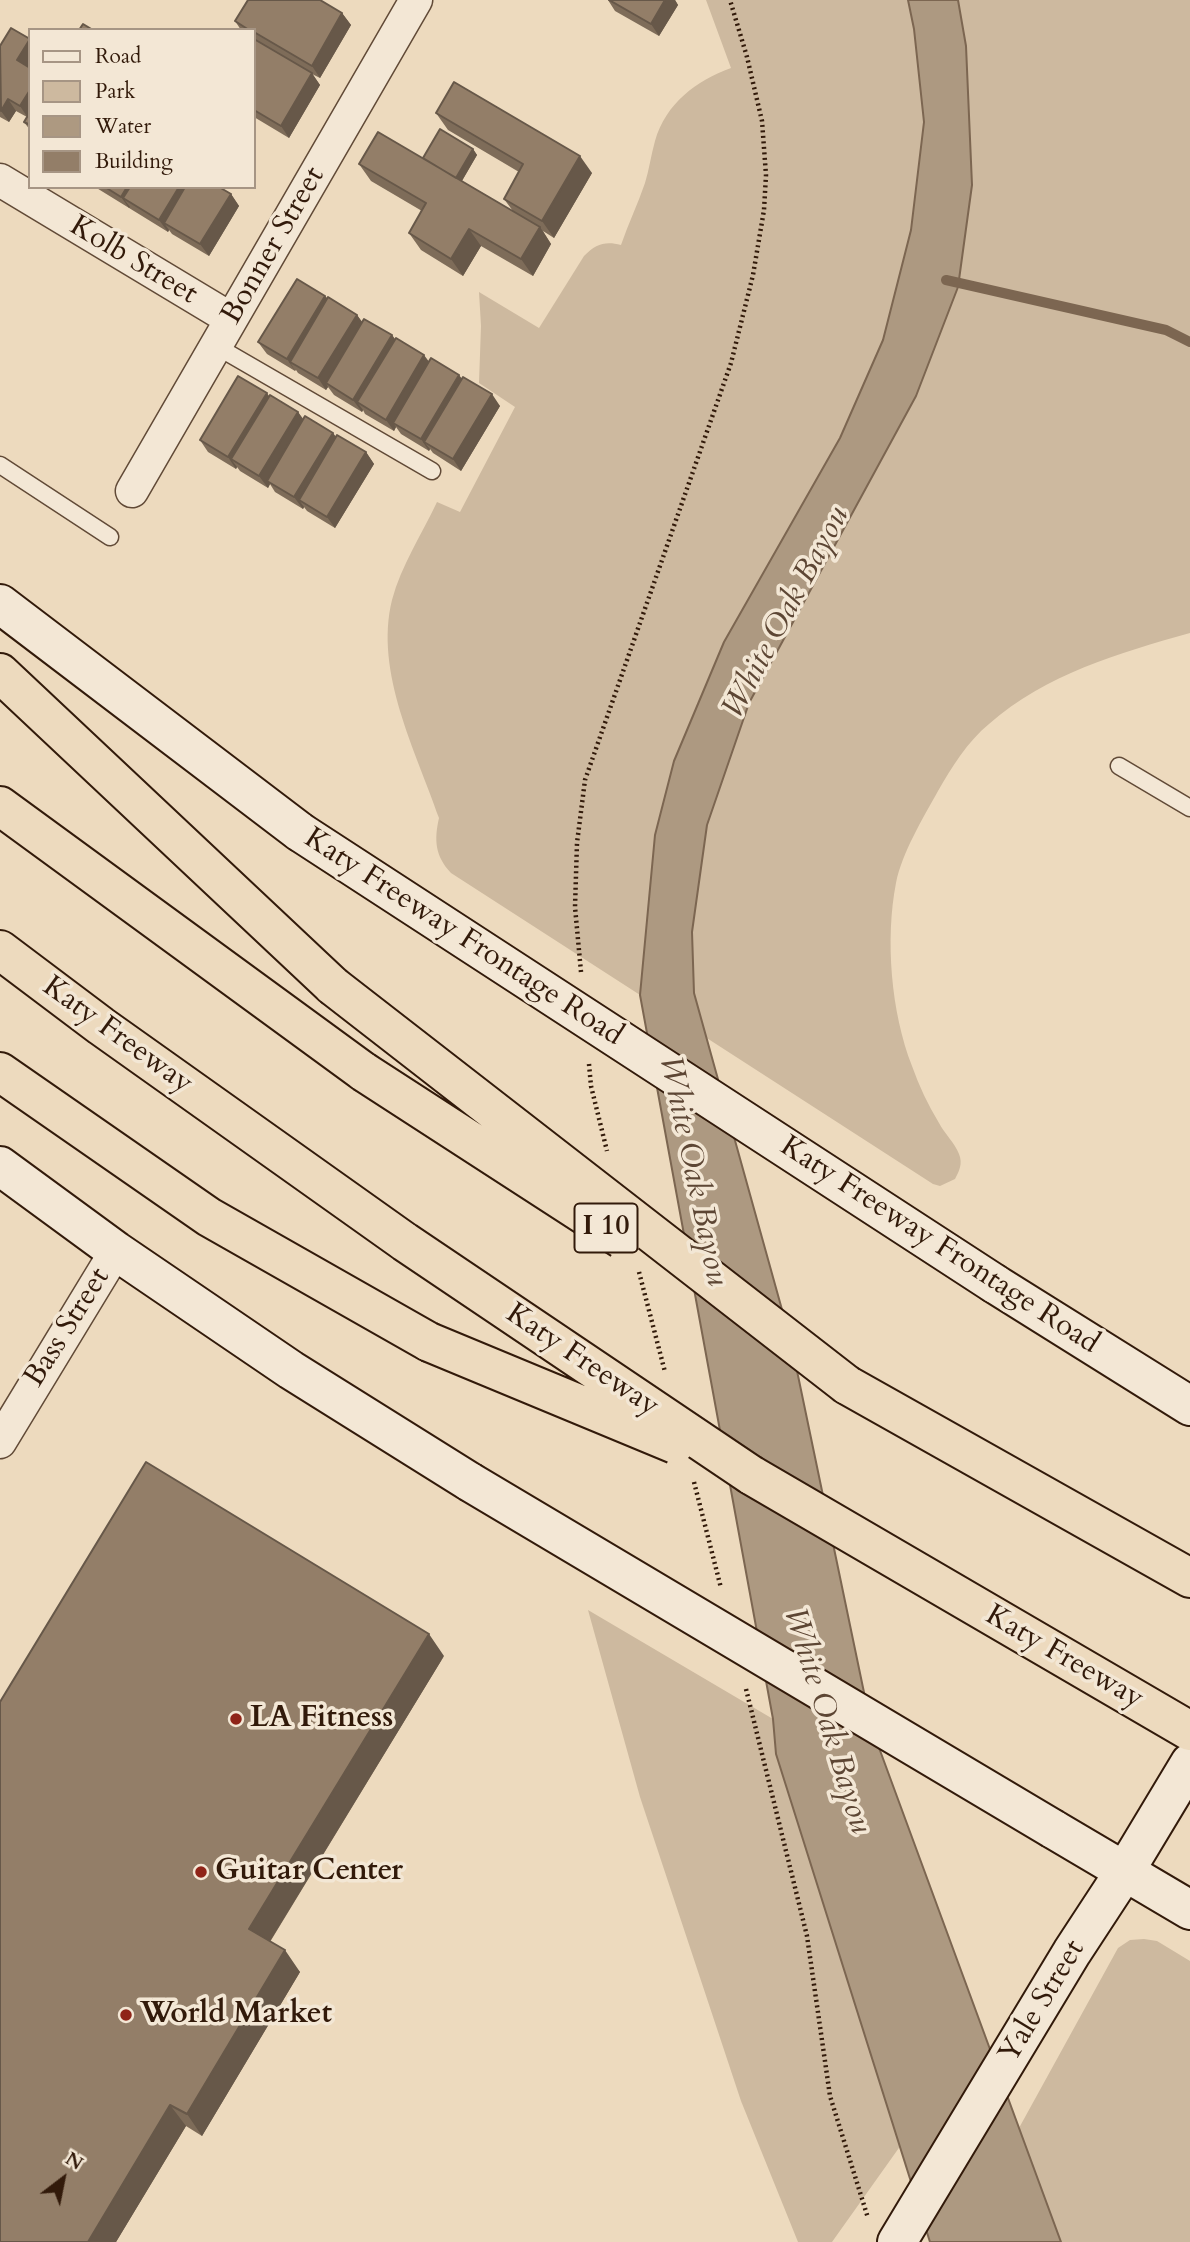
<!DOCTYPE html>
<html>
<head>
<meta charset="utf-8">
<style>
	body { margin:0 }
	#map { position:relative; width:1190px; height:2242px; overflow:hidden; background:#eddabe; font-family:Cardo,serif }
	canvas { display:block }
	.legend { position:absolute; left:28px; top:28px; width:228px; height:161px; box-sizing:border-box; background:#f3e7d5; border:2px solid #a69584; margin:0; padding:9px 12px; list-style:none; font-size:21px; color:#321a0a }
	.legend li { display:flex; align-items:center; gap:14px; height:35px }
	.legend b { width:35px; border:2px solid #a69584 }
	.north { position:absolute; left:28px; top:2144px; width:70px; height:70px; -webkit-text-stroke:5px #f3e7d5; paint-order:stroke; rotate:32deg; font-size:19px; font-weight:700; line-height:28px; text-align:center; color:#321a0a }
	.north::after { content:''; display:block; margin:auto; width:24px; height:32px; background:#321a0a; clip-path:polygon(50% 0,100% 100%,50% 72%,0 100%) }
</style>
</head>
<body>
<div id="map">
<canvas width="1190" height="2242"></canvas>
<ul class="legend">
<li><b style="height:9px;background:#f3e7d5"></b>Road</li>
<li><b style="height:19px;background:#cdb99f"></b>Park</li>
<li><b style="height:19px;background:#ad9981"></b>Water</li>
<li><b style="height:19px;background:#937e68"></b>Building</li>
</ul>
<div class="north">N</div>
</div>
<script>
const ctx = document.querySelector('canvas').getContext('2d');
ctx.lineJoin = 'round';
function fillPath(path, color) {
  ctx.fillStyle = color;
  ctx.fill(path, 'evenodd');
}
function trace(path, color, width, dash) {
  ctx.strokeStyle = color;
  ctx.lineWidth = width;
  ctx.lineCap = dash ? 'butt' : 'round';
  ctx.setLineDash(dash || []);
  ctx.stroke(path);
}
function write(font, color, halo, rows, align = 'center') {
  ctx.font = font + ' Cardo,serif';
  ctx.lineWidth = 7;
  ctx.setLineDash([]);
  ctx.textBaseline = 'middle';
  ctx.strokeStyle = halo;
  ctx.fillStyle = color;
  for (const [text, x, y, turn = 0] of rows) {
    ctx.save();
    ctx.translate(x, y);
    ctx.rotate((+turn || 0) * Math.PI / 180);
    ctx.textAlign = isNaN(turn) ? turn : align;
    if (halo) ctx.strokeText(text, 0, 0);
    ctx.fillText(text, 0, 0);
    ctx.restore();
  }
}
const green = new Path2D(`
	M706 0H1190V633C1119 653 1046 674 989 724 968 741 951 768 938 791 923 818 902 853 896 883 885 939 891 1012 912 1066 919 1086 928 1105 939 1123 944 1133 955 1143 959 1154 963 1164 959 1171 955 1179L940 1186 933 1184 451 873C435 856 434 840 439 818 416 751 374 672 392 600 401 566 422 534 437 502L460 512 515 407 479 383 481 326 479 292 539 328 584 256C596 244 605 241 621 245 628 224 638 204 645 183 649 170 651 155 655 141 666 103 696 81 731 68Z
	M588 1610 773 1719 776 1754 901 2145 832 2242H798L741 2101 640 1797Z
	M1144 1939 1157 1941 1190 1961V2242H1061L1019 2128 1118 1948 1130 1940Z`);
const water = new Path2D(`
	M908 0H958L966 46 972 185 958 287 916 396 749 703 707 825 692 932 694 993 791 1342 871 1726 1061 2242H930L776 1754 773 1719 640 995 655 835 674 761 724 642 840 438 883 340 911 230 924 122 914 29Z`);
const stream = new Path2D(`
	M946 280 1166 330 1190 342`);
const path = new Path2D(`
	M581 972 575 907 577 843 585 780 731 363 753 275 764 210 766 175 762 121 747 57 730 0
	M589 1064 591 1086 607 1151
	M639 1272 665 1372
	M694 1482 721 1588
	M746 1689 807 1936 830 2096 868 2218`);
const lane = new Path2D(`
	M216 346 432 471
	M0 465 110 537
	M1119 766 1190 808`);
const street = new Path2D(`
	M0 180 231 319
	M132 491 416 0
	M0 1442 116 1251`);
const secondary = new Path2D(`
	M0 604 300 832
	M0 1166 116 1251 291 1370 470 1482
	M995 1284 1190 1406
	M1053 1829 1190 1910
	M897 2242 1072 1952 1125 1871 1190 1763`);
const highway = new Path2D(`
	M0 673 333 986
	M0 806 364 1072
	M0 950 101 1026 405 1242
	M0 1072 209 1217 429 1342
	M847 1385 1190 1578
	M751 1475 1190 1731`);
const secondaryBridge = new Path2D(`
	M300 832 995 1284
	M470 1482 1053 1829`);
const highwayBridge = new Path2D(`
	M333 986 847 1385
	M364 1072 622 1239
	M405 1242 751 1475
	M429 1342 675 1444`);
const wall = new Path2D(`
	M608 0H675L678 5 659 36 615 11Z
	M342 13 351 25 320 78 312 74 320 85 289 138 254 117V30H241L235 21Z
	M30 39V64L28 67 30 68V130L24 122 27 117 16 111 9 122 0 117V46Z
	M436 113 592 173 554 238 543 231 551 244 533 276 481 246 463 276 421 250 409 233 422 211 371 181 359 164 423 159 473 149 477 155 462 181 513 211 504 199 519 172 448 130Z
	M95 187H219L231 194 239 206 209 256 172 234 169 230 168 232Z
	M325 296 327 298 357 315 362 322 392 335 395 339 429 362 459 375 462 379 500 406 461 471 433 453 430 449 429 451 401 434 396 427 394 431 365 414 363 410 362 412 334 395 328 387 326 390 298 373 296 370 295 371 267 354 258 342Z
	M269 396 298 412 304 420 333 433 336 437 366 452 374 464 335 528 307 511 304 507 303 509 275 492 270 484 268 488 240 471 237 467 236 469 208 452 200 440Z
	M444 1656 270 1942 300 1972 202 2136 186 2126 116 2242H0Z`);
const shadedWall = new Path2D(`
	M665 0H675L678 5 659 36 651 24Z
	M342 13 351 25 320 78 312 66Z
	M30 39V64L25 72 17 60Z
	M312 73 320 85 289 138 281 126Z
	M30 90V115L28 118 20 106Z
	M8 99 16 111 9 122 1 111Z
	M473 149 477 155 460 184 456 178Z
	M580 156 592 173 554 238 542 221Z
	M127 187H142L123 198 130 207 129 208 121 197Z
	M179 187H194L164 223 169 230 168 232 159 220Z
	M231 194 239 206 209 256 200 244Z
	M540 227 551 244 533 276 521 259Z
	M469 229 481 246 463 276 451 259Z
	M325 296 334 308 290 362 295 371 287 359Z
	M357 315 365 326 326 383 328 387 326 390 318 378Z
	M392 335 400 347 357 402 363 410 362 412 353 400Z
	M424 355 433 367 393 423 396 427 394 431 386 420Z
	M459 375 467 387 424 442 430 449 429 451 421 439Z
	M267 393 275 405 231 459 237 467 236 469 228 457Z
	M492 394 500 406 461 471 453 459Z
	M298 412 306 424 267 481 270 484 268 488 259 476Z
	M333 433 341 445 299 500 304 507 303 509 294 497Z
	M366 452 374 464 335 528 327 517Z
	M429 1634 444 1656 264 1951 249 1929Z
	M285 1950 300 1972 202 2136 187 2114Z
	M170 2105 186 2126 116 2242H88Z`);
const building = new Path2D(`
	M248 0H320L342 13 312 66 254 32V30H249L235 21Z
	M609 0H665L651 24Z
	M83 24 93 30H79Z
	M11 28 30 39 17 60 30 68V90L20 106 8 99 1 111 0 46Z
	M254 39 312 73 281 126 254 110Z
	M454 82 580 156 542 221 504 199 523 164 436 113Z
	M30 112V125L24 122Z
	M440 129 473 149 456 178 423 158Z
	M378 132 540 227 521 259 469 229 451 259 409 233 426 203 359 164Z
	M105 187H127L121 197Z
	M130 187H179L159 220 123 198Z
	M185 187H219L231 194 200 244 164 223Z
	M297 279 325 296 287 359 258 342Z
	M328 297 357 315 318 378 290 362Z
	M364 319 392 335 353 400 326 383Z
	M396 338 424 355 386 420 357 402Z
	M431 358 459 375 421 439 393 423Z
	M238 376 267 393 228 457 200 440Z
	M463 377 492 394 453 459 424 442Z
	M270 395 298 412 259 476 231 459Z
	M305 416 333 433 294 497 267 481Z
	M337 435 366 452 327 517 299 500Z
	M146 1462 429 1634 249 1929 285 1950 187 2114 170 2105 88 2242H0V1702Z`);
const markers = [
	[236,1719,7,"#8f2418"],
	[201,1872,7,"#8f2418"],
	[126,2015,7,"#8f2418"]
];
const shields = [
	[606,1228,63]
];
const shieldNames = [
	["I 10",606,1228]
];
const streetNames = [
	["Bonner Street",274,246,-60],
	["Kolb Street",133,261,31],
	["Katy Freeway Frontage Road",463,938,33],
	["Katy Freeway",117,1036,36],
	["Katy Freeway Frontage Road",939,1246,33],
	["Bass Street",68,1328,-58],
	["Katy Freeway",582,1361,34],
	["Katy Freeway",1064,1658,30],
	["Yale Street",1043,2002,-59]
];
const poiNames = [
	["LA Fitness",250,1719],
	["Guitar Center",215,1872],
	["World Market",140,2015]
];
const waterNames = [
	["White Oak Bayou",787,613,-62],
	["White Oak Bayou",692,1171,78],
	["White Oak Bayou",826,1721,73]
];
fillPath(green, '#cdb99f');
fillPath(water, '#ad9981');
trace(water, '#7c6651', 2);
trace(stream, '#7c6651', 10);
trace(lane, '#614a37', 19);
trace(street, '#614a37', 35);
trace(secondary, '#321a0a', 42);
trace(highway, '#321a0a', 42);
trace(path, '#321a0a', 4.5, [2, 3.5]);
trace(lane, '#f3e7d5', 16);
trace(street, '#f3e7d5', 32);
trace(secondary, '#f3e7d5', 38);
trace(highway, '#eddabe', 38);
trace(secondaryBridge, '#321a0a', 42, []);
trace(highwayBridge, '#321a0a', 42, []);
trace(secondaryBridge, '#f3e7d5', 38);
trace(highwayBridge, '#eddabe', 38);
fillPath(wall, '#7e6c59');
fillPath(shadedWall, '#675849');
fillPath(building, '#937e68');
trace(building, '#675849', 2);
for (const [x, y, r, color] of markers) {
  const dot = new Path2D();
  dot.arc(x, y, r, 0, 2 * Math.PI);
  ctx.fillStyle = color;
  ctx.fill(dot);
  trace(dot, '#f3e7d5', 2.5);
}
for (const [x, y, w] of shields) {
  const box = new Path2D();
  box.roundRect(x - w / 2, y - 24.5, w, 49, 5);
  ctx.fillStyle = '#f3e7d5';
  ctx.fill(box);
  trace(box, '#321a0a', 2);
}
write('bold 28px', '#321a0a', null, shieldNames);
write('30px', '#321a0a', '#f3e7d5', streetNames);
write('bold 30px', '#321a0a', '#f3e7d5', poiNames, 'left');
write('italic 32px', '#5d4634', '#f3e7d5', waterNames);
</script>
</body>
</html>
